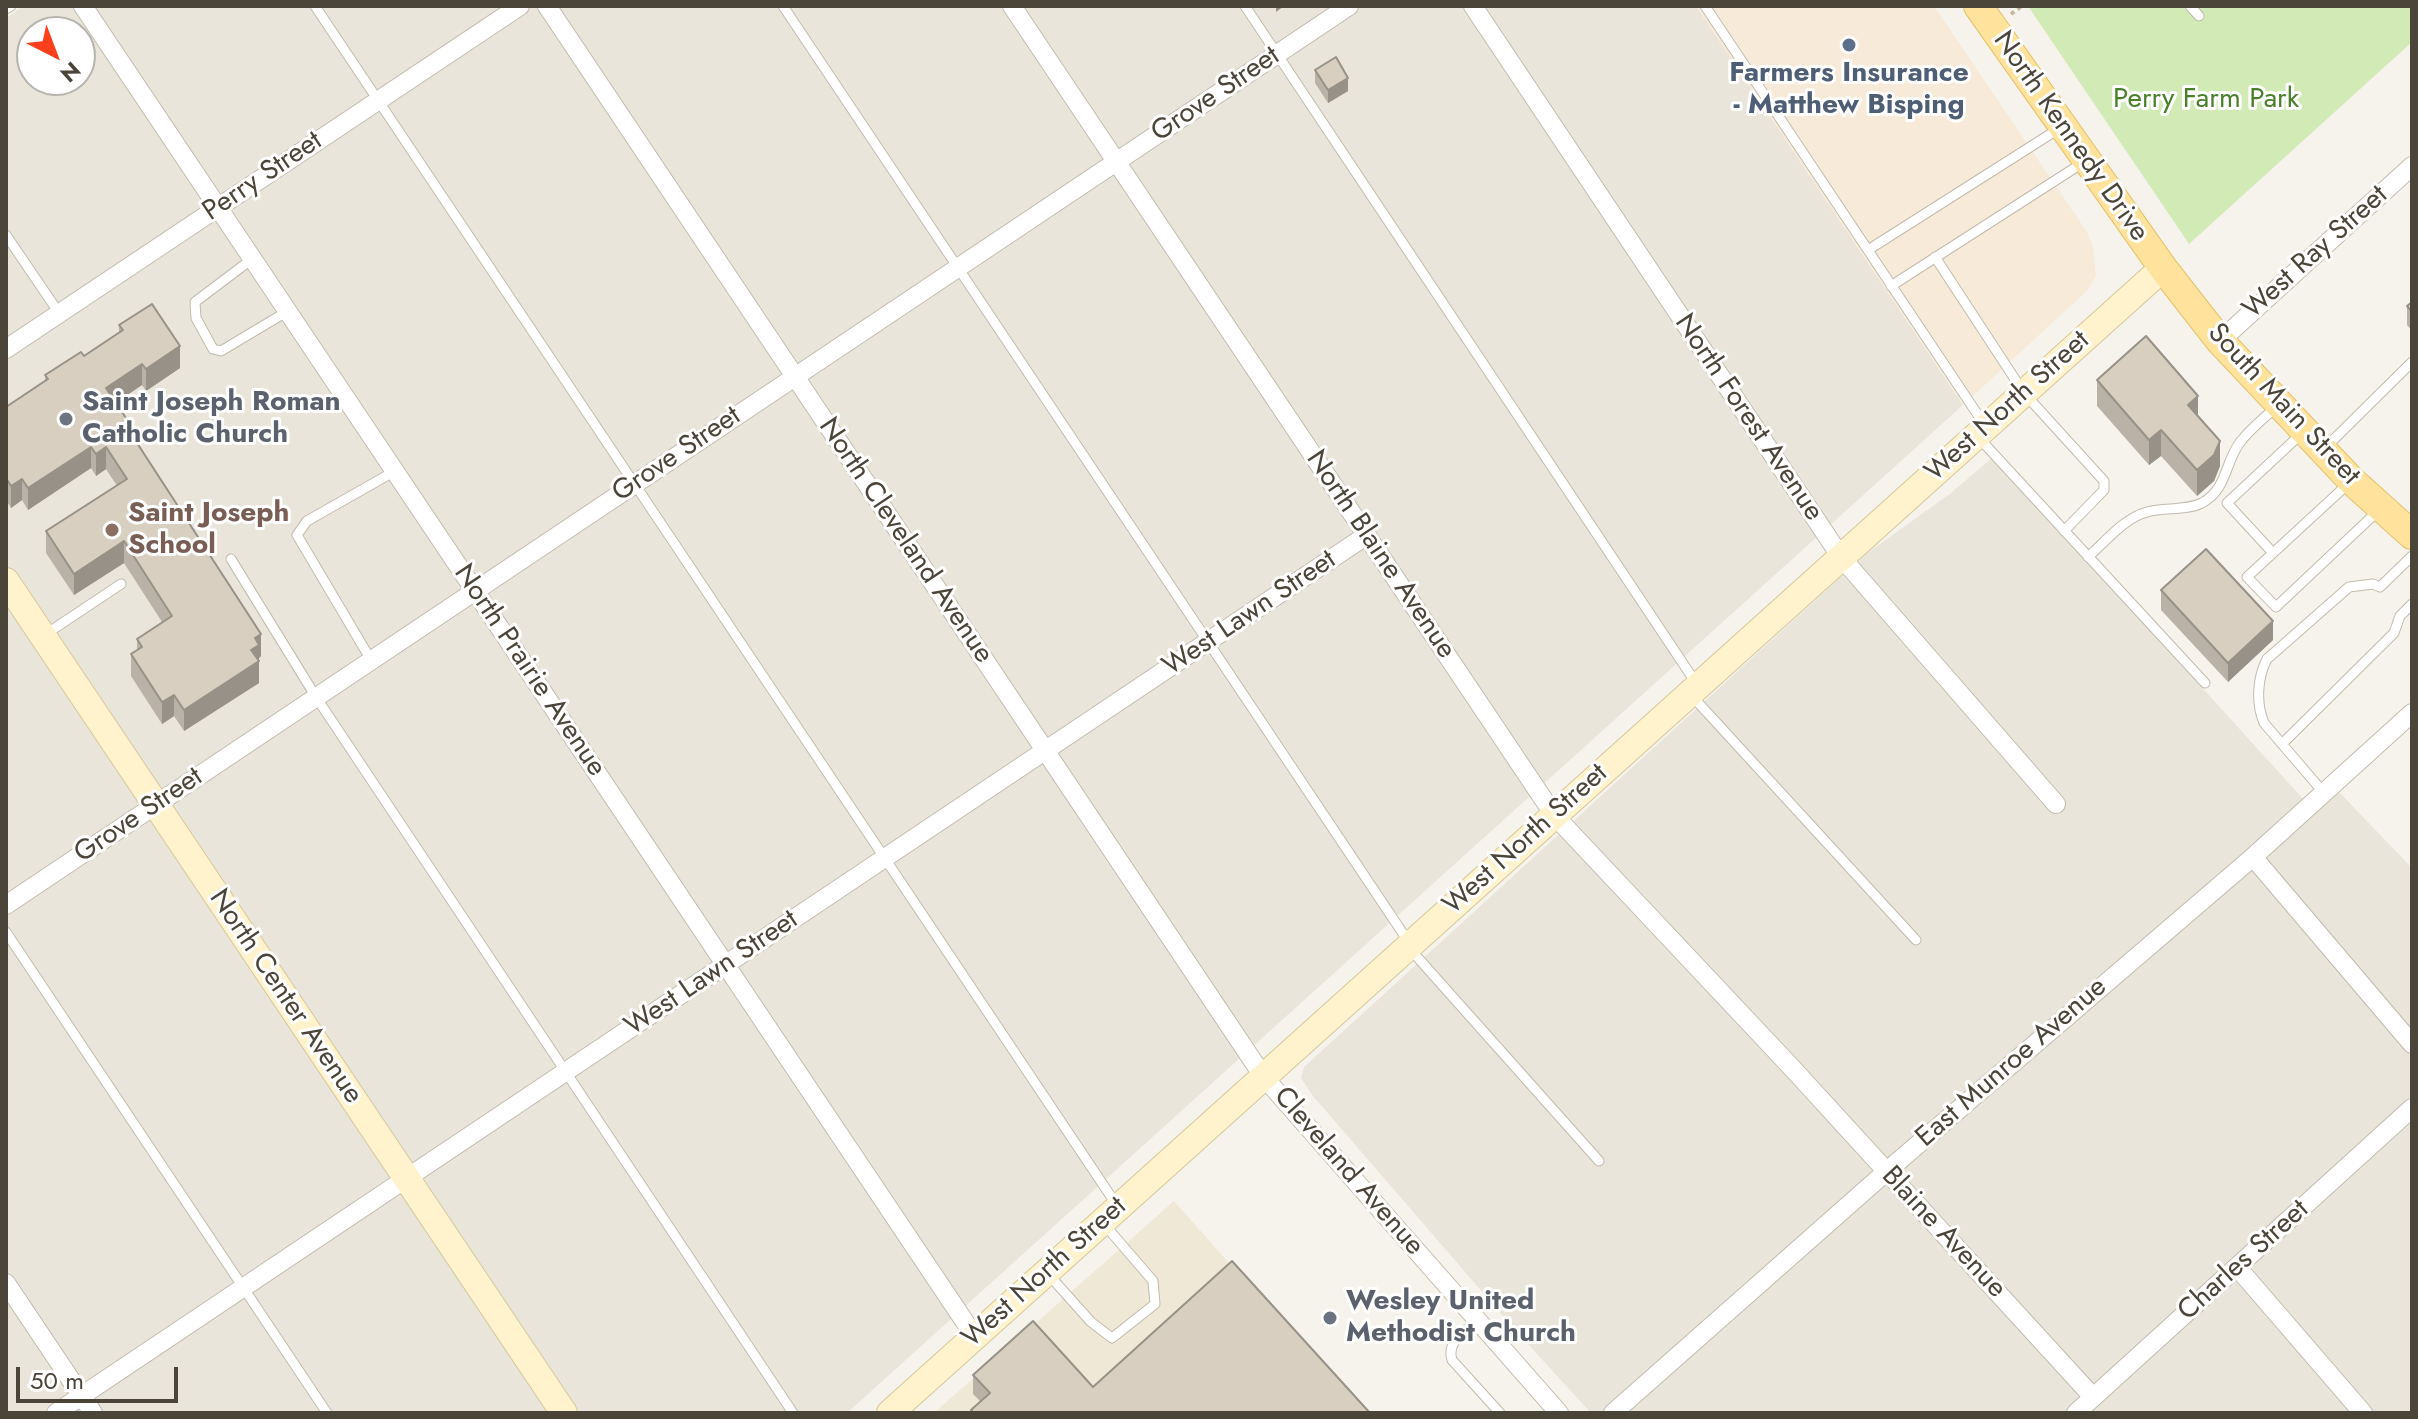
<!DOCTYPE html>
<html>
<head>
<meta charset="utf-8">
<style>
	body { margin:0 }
	#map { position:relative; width:2418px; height:1419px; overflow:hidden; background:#f6f3ec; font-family:Jost,sans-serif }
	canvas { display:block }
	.frame { position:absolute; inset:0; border:8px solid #4b4439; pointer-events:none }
	.north { position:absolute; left:16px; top:16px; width:80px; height:80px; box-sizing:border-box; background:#fff; border:2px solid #b7b4b0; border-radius:50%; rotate:138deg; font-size:22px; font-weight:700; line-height:32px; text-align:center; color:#4b4439 }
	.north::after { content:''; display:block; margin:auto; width:28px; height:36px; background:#fc3f1d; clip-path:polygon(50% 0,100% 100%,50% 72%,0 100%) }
	.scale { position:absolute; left:16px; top:1367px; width:162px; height:36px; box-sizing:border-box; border:4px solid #4b4439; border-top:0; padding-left:10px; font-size:24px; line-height:28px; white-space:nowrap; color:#4b4439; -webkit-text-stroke:6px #fff; paint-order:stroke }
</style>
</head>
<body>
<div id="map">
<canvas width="2418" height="1419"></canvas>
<div class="frame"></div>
<div class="north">N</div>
<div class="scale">50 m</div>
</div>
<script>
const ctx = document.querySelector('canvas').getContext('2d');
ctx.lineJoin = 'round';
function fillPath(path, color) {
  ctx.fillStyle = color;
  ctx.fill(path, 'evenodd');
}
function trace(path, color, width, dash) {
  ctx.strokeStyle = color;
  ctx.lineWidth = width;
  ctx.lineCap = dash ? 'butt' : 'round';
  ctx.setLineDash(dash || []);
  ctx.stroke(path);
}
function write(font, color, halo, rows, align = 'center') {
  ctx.font = font + ' Jost,sans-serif';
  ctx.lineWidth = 6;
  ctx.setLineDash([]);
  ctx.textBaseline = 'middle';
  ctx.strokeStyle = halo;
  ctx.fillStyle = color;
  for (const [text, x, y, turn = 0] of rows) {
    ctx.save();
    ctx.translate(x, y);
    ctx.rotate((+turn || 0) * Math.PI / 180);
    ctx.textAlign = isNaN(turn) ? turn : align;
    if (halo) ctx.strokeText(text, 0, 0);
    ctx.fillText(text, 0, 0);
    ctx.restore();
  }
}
const residential = new Path2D(`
	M24 6H1696L1963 405 847 1413H6V18ZM32 32H80V80H32Z
	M1993 457 2314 811 2338 791 2412 868V1413H1591L1516 1331 1313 1096 1301 1078 1304 1067 1866 554 1951 493Z`);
const commercial = new Path2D(`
	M1696 6H1934L2087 232 2093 247 2096 276 2088 290 1963 405Z`);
const education = new Path2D(`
	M1174 1201 1362 1413H934Z`);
const green = new Path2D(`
	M2028 6H2412V42L2189 244Z`);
const path = new Path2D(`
	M2011 14 2022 6`);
const lane = new Path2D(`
	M315 6 1118 1207
	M783 6 1410 944
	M1245 6 1696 683
	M1705 6 1984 424
	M2190 6 2199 16
	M6 9 11 6
	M6 235 59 313
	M1868 250 2060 128
	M1935 257 2024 393 2104 481V490L2064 531
	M252 259 195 302 196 318 213 349 221 351 288 311
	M1891 286 2084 162
	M1979 438 2205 683
	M2326 447 2412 362
	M2349 483 2247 577 2276 607 2379 510
	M2273 553 2227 503 2301 434
	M2088 557C2105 542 2124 518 2147 512 2164 507 2186 511 2202 503 2228 489 2225 460 2241 441 2251 428 2265 417 2277 406
	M231 559 316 697 793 1413
	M46 634 121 584
	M371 660 297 535 307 521 395 471
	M1692 696 1916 940
	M2282 744 2394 633 2400 616 2412 604
	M2324 793 2264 723C2256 704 2257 678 2267 659L2349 587 2373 584 2380 587 2412 556
	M6 932 327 1413
	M1410 949 1599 1161
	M1049 1275 1091 1322 1112 1338 1155 1304 1153 1281 1104 1224
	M1478 1321C1465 1332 1446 1341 1452 1360L1500 1413`);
const street = new Path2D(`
	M83 6 975 1337
	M547 6 1263 1076 1559 1413
	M1012 6 1554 815 1793 1069 2093 1397
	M1473 6 1841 557 2056 804
	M2220 341 2412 166
	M6 349 520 6
	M2253 857 2412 1044
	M6 905 1349 6
	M2237 1267 2363 1413
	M6 1283 93 1413
	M56 1413 1367 535
	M1613 1413 1887 1171 2253 857 2412 713
	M2076 1413 2412 1108`);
const secondary = new Path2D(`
	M6 581 564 1413
	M890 1413 2163 268`);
const primary = new Path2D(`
	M1978 6 2163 268 2220 341 2352 481 2412 535`);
const wall = new Path2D(`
	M1315 70 1348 91 1328 103 1315 83Z
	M2412 302V331L2407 325V306Z
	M119 325 180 368 146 391 142 385 116 403 130 431 261 656 259 658V683L184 731 174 716 162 724 131 676V654L137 650V639L162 622 124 563 74 595 46 553V531L117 486 106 469 96 476 91 468 28 510 22 500 11 508 6 500V407L45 380V375L84 356 119 333Z
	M2097 380 2198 416 2220 466 2214 481 2197 496 2161 456 2149 465 2097 406Z
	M2161 590 2273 640 2228 682 2161 610Z
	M973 1375 1093 1387 1370 1413H971V1410L980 1401 973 1394Z`);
const shadedWall = new Path2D(`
	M1276 6H1284L1276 12Z
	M1348 78V91L1328 103V90Z
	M180 346V368L146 391V369Z
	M142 364V385L106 409V388Z
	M2198 396V421L2188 405Z
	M2161 430V456L2149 465V440Z
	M2220 441V466L2214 481 2197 496V470Z
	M91 447V468L28 510V488Z
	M106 447V469L96 476V454Z
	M22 479V500L11 508V486Z
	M124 541V563L74 595V574Z
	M2273 621V640L2228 682V663Z
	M261 634V656L259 658V683L184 731V710L251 650 255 638Z
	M174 695V716L162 724V702Z`);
const building = new Path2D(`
	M1336 57 1348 78 1328 90 1315 70Z
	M2412 302V312L2407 306Z
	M152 304 180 346 146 369 142 364 106 388 130 424 126 426 261 634 255 638 259 645 251 650 259 661 184 710 174 695 162 702 131 654 142 647 137 639 172 616 124 541 74 574 46 531 127 479 106 447 96 454 91 447 28 488 22 479 11 486 6 478V407L48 379 45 375 81 352 84 356 123 330 119 325Z
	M2146 336 2198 396 2188 405 2220 441 2214 455 2197 470 2161 430 2149 440 2097 380Z
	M2206 549 2273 621 2228 663 2161 590Z
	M1232 1261 1370 1413H974L971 1410 990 1393 973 1375 1033 1321 1093 1387Z`);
const markers = [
	[1849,45,8,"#5c6f8a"],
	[66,419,8,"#6b7280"],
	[112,530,8,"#8d6e63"],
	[1330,1318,8,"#6b7280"]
];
const serviceNames = [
	["Farmers Insurance",1849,74],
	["- Matthew Bisping",1849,106]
];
const streetNames = [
	["Grove Street",1216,95,-34],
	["North Kennedy Drive",2070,137,55],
	["Perry Street",263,177,-34],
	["West Ray Street",2316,253,-42],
	["South Main Street",2283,405,47],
	["West North Street",2008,407,-42],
	["North Forest Avenue",1748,418,56],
	["Grove Street",677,455,-34],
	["North Cleveland Avenue",905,541,56],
	["North Blaine Avenue",1380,555,56],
	["West Lawn Street",1250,614,-34],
	["North Prairie Avenue",529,671,56],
	["Grove Street",139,816,-34],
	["West North Street",1526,840,-42],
	["West Lawn Street",712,974,-34],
	["North Center Avenue",285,997,56],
	["East Munroe Avenue",2012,1063,-41],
	["Cleveland Avenue",1348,1172,49],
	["Blaine Avenue",1943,1233,47],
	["Charles Street",2244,1261,-42],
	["West North Street",1045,1273,-42]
];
const parkNames = [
	["Perry Farm Park",2206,100]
];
const worshipNames = [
	["Saint Joseph Roman",82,403],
	["Catholic Church",82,435],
	["Wesley United",1346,1302],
	["Methodist Church",1346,1334]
];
const educationNames = [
	["Saint Joseph",128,514],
	["School",128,546]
];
fillPath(residential, '#eae5da');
fillPath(commercial, '#f7ead8');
fillPath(education, '#efe8d6');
fillPath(green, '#d2eab5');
trace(lane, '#c2bbae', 11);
trace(street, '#c2bbae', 20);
trace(secondary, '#d6c79b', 28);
trace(primary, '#e6c16a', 30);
trace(path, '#c4b79f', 4, [4, 4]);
trace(lane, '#fff', 9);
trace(street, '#fff', 18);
trace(secondary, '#fff3cd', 26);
trace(primary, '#ffe39c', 28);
fillPath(wall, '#bab2a6');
fillPath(shadedWall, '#979187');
fillPath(building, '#d8cfc1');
trace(building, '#979187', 2);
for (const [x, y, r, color] of markers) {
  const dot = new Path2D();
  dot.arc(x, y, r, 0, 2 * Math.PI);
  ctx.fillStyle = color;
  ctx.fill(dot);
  trace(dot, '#fff', 3);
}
write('bold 28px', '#4e5e75', '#fff', serviceNames);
write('28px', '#4b4439', '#fff', streetNames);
write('28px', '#4a7f2a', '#fff', parkNames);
write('bold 28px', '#5b616d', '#fff', worshipNames, 'left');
write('bold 28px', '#785e54', '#fff', educationNames, 'left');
</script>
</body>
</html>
